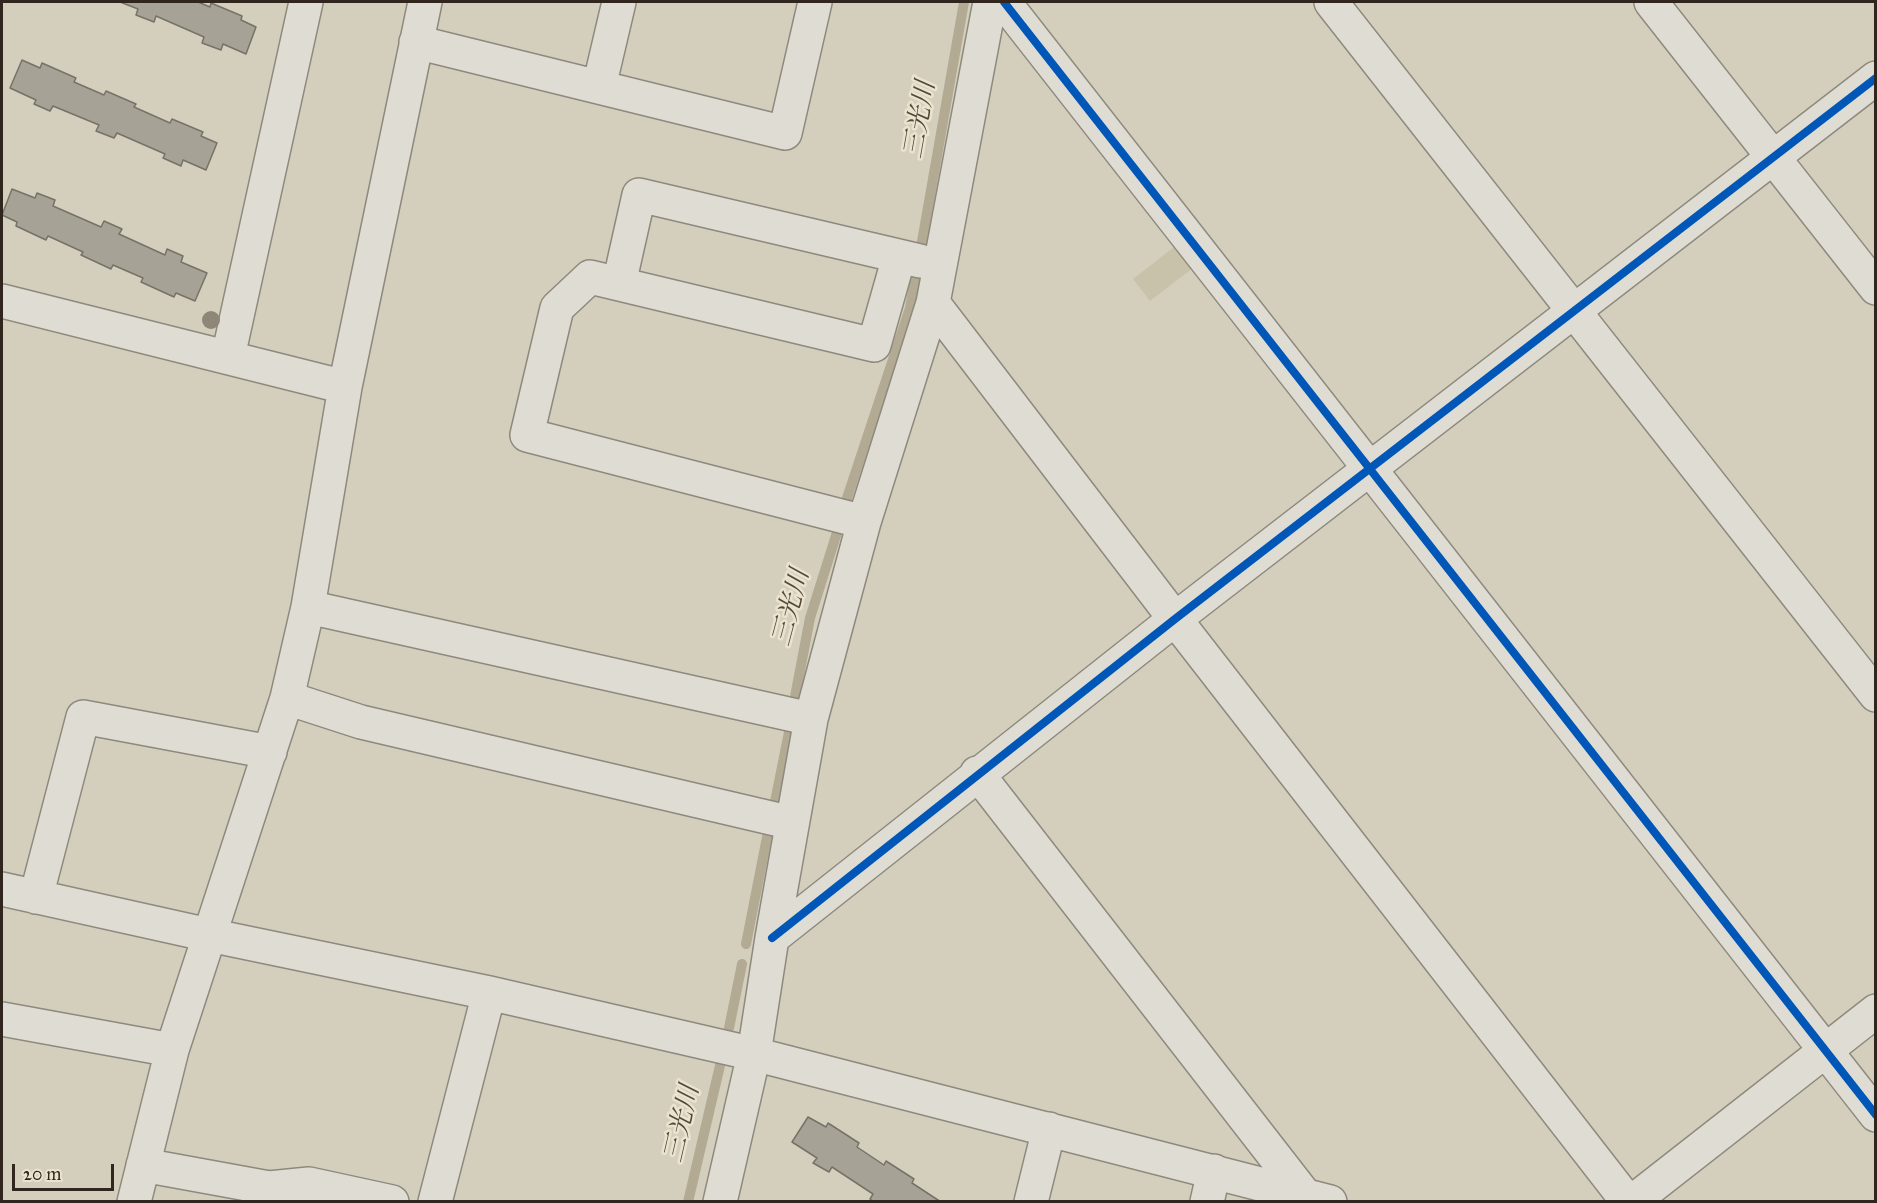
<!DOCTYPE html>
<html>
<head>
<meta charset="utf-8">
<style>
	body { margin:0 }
	#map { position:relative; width:1877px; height:1203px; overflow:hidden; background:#d4cfbd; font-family:"IM FELL Great Primer",serif }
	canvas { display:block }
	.frame { position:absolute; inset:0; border:3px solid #30261d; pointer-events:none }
	.scale { position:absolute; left:12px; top:1164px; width:102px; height:27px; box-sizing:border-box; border:3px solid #30261d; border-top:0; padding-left:8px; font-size:18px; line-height:21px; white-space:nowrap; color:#30261d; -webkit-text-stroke:4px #eae4ce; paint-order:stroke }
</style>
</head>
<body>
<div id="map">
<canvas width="1877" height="1203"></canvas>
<div class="frame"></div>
<div class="scale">20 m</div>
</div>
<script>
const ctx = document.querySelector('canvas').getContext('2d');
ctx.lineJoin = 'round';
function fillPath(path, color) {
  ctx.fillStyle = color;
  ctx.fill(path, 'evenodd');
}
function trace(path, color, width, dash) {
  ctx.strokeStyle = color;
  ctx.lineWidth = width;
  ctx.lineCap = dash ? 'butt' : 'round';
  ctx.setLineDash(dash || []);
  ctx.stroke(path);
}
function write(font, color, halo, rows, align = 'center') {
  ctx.font = font + ' "IM FELL Great Primer","Noto Serif JP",serif';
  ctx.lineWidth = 5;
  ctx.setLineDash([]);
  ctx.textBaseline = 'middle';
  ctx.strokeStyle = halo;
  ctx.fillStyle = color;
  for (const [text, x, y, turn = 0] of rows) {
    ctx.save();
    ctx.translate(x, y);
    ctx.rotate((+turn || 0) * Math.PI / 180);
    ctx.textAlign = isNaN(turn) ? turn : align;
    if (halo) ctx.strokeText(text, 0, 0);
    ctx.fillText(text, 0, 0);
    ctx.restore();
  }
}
const green = new Path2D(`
	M1179 243 1197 265 1150 301 1133 279Z`);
const stream = new Path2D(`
	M921 247 964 2
	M846 501 910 308 916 273
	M794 702 810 618 839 526
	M775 802 790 727
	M746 944 769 827
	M729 1028 742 964
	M688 1202 722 1057`);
const building = new Path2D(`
	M120 2H198L210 7 211 3 242 16 241 20 256 27 246 54 223 44 221 50 202 43 204 37 156 16 154 22 136 15 138 9Z
	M22 60 40 68 42 63 76 78 74 82 104 95 106 91 136 104 134 107 170 123 172 119 203 132 201 136 217 143 206 170 183 160 181 166 163 158 165 154 117 133 114 138 96 131 99 125 53 106 50 111 34 104 36 100 10 88Z
	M12 189 35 198 37 193 55 200 53 206 101 227 104 221 122 229 119 234 165 255 167 249 183 256 181 262 207 273 195 301 176 293 174 297 141 282 143 278 113 265 111 269 81 255 83 252 48 236 46 240 16 226 17 222 2 215Z
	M808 1117 826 1127 828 1123 859 1143 857 1147 884 1165 886 1161 914 1179 912 1183 941 1202H874L870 1199 873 1194 832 1167 829 1172 813 1163 817 1158 792 1142Z`);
const minor = new Path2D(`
	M1004 2 1876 1115
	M1331 2 1876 695
	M1651 2 1876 288
	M416 42 785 133 815 2
	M599 87 619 2
	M619 284 639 195 920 261
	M2 301 345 387
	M933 303 1175 619 1628 1202
	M228 357 306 2
	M864 522 527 435 557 308 590 277 874 345 899 257
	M308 607 811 719
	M287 698 361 722 792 823
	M977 773 1304 1194
	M2 889 209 935 489 993 754 1054 1330 1202
	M36 897 83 717 270 752
	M772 938 1175 619 1876 78
	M2 1019 172 1050
	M143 1165 269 1188 309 1184 392 1202
	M134 1202 172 1050 287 698 308 607 345 387 425 2
	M435 1202 489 993
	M720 1202 754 1054 772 938 811 719 864 522 933 303 990 2
	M1031 1202 1049 1129
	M1207 1202 1214 1171
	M1632 1202 1876 1011`);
const cycleway = new Path2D(`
	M1004 2 1876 1115
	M772 938 1175 619 1876 78`);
const trees = [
	[211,320]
];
const waterNames = [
	["三光川",921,120,-80],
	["三光川",792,608,-75],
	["三光川",683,1124,-77]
];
fillPath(green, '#c9c2aa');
trace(stream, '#b2aa92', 10);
fillPath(building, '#a6a295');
trace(building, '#767268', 1.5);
trace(minor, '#8e897e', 36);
trace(minor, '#dfddd3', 33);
trace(cycleway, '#0057b8', 8);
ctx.fillStyle = '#8e8676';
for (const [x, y] of trees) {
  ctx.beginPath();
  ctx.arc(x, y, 9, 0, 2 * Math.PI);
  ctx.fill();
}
write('italic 26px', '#52493b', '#eae4ce', waterNames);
</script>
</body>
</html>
